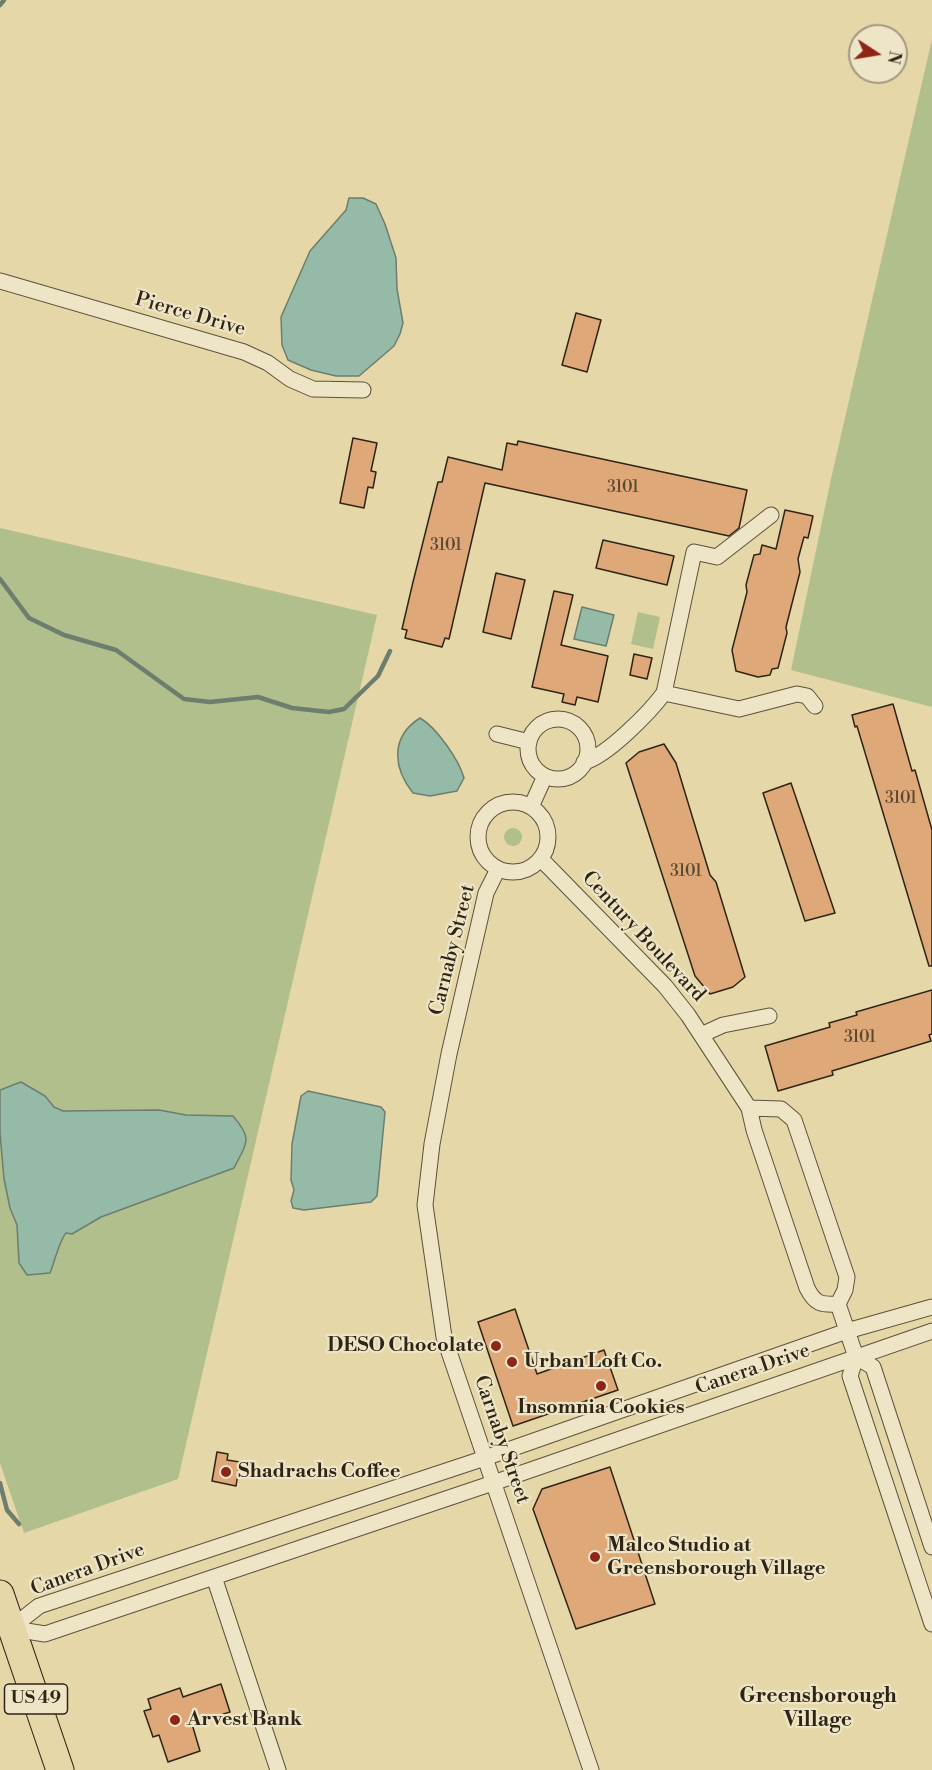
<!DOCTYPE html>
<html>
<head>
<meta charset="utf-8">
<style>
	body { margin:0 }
	#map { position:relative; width:932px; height:1770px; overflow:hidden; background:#e5d7a7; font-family:"Libre Bodoni",serif }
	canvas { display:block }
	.north { position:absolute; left:848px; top:24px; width:60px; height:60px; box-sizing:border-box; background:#eee5c6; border:2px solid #a29880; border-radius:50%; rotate:102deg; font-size:16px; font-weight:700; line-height:24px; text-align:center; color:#2f2517 }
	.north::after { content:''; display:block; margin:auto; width:21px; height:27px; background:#8f2418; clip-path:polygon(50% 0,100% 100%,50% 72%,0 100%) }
</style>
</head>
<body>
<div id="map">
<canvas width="932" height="1770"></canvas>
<div class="north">N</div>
</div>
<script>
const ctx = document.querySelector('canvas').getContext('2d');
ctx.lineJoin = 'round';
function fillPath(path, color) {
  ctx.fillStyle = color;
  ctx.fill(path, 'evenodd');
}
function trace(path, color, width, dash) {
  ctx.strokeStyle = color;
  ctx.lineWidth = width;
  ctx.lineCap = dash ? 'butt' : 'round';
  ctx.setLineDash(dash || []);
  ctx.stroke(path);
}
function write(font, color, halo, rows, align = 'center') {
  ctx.font = font + ' "Libre Bodoni",serif';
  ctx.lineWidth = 4.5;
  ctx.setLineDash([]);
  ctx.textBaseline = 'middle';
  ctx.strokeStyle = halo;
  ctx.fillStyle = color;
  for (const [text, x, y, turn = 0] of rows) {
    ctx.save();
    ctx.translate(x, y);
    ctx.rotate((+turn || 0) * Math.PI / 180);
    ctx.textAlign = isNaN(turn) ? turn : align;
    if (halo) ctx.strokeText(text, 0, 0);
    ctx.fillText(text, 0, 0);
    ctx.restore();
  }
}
const green = new Path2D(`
	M932 39V707L791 670 831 479Z
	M0 528 377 615 178 1479 24 1533 0 1463Z
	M638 612 660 617 653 649 631 644Z
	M504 837a9 9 0 1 1 18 0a9 9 0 1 1-18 0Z`);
const water = new Path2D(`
	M349 198H363L376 204 385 224 396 258 397 289 403 323 400 334 394 346 359 376H336L311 370 288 360 282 345 281 317 310 251 346 210Z
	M582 607 614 615 606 646 574 639Z
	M420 718C437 728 459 760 464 778L457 791 430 796 413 793C393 768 390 737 420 718Z
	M21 1082 45 1096 54 1107 63 1111 159 1110 186 1115 233 1116C253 1139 247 1142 234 1168L101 1217 72 1234 66 1233C60 1239 54 1263 50 1273L27 1275 19 1263 17 1225 10 1208 4 1179 0 1133V1090Z
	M308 1091 381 1107 385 1112 377 1196 371 1202 304 1210 293 1208 291 1201 294 1190 291 1180 292 1144 301 1096Z`);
const stream = new Path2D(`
	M0 5 4 0
	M0 579 29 618 64 635 116 650 184 699 210 702 258 697 292 708 329 712 344 709 378 676 390 651
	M0 1483 7 1510 19 1524`);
const building = new Path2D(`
	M576 313 601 320 587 372 562 365Z
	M353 438 377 443 371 471 376 472 373 488 368 487 364 508 340 503Z
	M518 441 747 490 739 528 729 536 485 483 449 639 445 638 442 647 405 638 407 630 402 629 413 582 438 482H442L448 457 502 470 507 443 517 445Z
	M785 510 813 516 808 538 804 537 798 559 800 572 786 627 787 633 778 668 772 669 770 675 758 677 736 671 732 650 747 592 746 585 754 555 760 554 762 545 776 549Z
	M603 540 674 556 667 585 596 568Z
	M496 573 525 580 511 639 483 632Z
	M554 591 573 595 561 645 608 656 598 702 577 697 575 705 562 702 564 694 532 687Z
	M634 654 652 658 647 679 630 675Z
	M893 704 912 771 915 770 932 830V966H929L857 726 855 727 852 715Z
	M664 744 676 763 710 875 716 882 745 977 733 987 710 994 695 976 626 763 639 752Z
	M791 783 835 913 805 921 763 793Z
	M932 990V1034L929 1035 931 1041 832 1071 833 1075 778 1091 765 1046 830 1027 829 1023 857 1015 856 1012Z
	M515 1309 537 1374 604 1350 618 1390 513 1426 478 1322Z
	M217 1452 228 1454 227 1460 240 1462 236 1486 212 1481Z
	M610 1467 655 1604 576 1629 533 1509 542 1489Z
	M221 1684 230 1712 192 1724 200 1751 168 1762 159 1735 153 1737 144 1711 151 1709 148 1699 180 1688 183 1697Z`);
const street = new Path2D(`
	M0 281 244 352 268 363 290 379 313 389 363 390
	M664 693 739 709 797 694 807 696 815 706
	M528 749a30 30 0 1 1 60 0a30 30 0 1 1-60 0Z
	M497 734 529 742
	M584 762C607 756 650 712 664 693L694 552 717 557 771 515
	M478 837a35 35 0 1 1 70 0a35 35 0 1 1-70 0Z
	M531 807 545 776
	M541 859 665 986 688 1015 749 1108 754 1130 807 1288C815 1304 821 1305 838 1304
	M498 869 486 893 449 1054 432 1144 425 1205 444 1337 591 1770
	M701 1035 723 1025 769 1016
	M749 1108 781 1109 794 1120 847 1277 845 1290 838 1304 856 1357 850 1376 932 1624
	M856 1357 873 1367 932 1547
	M214 1577 278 1770
	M8 1628 45 1634 493 1483 932 1331
	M11 1628 39 1606 485 1458 847 1331 932 1307`);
const highway = new Path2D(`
	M0 1594 60 1770`);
const markers = [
	[496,1346,6,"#8f2418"],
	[512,1362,6,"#8f2418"],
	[601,1386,6,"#8f2418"],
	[226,1472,6,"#8f2418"],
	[595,1557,6,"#8f2418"],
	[175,1720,6,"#8f2418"]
];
const numberNames = [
	["3101",623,488],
	["3101",446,546],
	["3101",901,799],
	["3101",686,872],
	["3101",860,1038]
];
const shields = [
	[36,1699,63]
];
const shieldNames = [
	["US 49",36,1699]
];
const streetNames = [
	["Pierce Drive",190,315,16],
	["Century Boulevard",643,937,47],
	["Carnaby Street",453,950,-76],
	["Canera Drive",753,1370,-19],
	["Carnaby Street",501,1440,71],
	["Canera Drive",88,1570,-20]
];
const poiNames = [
	["DESO Chocolate",484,1346,"right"],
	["Urban Loft Co.",524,1362],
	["Insomnia Cookies",601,1408,"center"],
	["Shadrachs Coffee",238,1472],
	["Malco Studio at",607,1546],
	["Greensborough Village",607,1569],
	["Arvest Bank",187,1720]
];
const neighbourhoodNames = [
	["Greensborough",818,1697],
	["Village",818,1721]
];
fillPath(green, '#b0bf8b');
fillPath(water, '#96baa8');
trace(water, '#6d7e6e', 1.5);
trace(stream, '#6d7e6e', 4.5);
fillPath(building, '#dea878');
trace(building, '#2f2517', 1.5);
trace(street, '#5c523b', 17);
trace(highway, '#2f2517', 29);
trace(street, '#eee5c6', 15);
trace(highway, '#e5d7a7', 27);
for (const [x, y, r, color] of markers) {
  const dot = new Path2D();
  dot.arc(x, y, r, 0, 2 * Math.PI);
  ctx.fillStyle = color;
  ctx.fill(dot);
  trace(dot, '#eee5c6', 2);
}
write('16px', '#5b462f', null, numberNames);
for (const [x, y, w] of shields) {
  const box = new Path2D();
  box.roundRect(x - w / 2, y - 15, w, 30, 4.5);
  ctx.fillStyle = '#eee5c6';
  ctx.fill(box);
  trace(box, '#2f2517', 1.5);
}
write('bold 18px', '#2f2517', null, shieldNames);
write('20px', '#2f2517', '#eee5c6', streetNames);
write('bold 20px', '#2f2517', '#eee5c6', poiNames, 'left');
write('bold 21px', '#2f2517', '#eee5c6', neighbourhoodNames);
</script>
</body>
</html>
